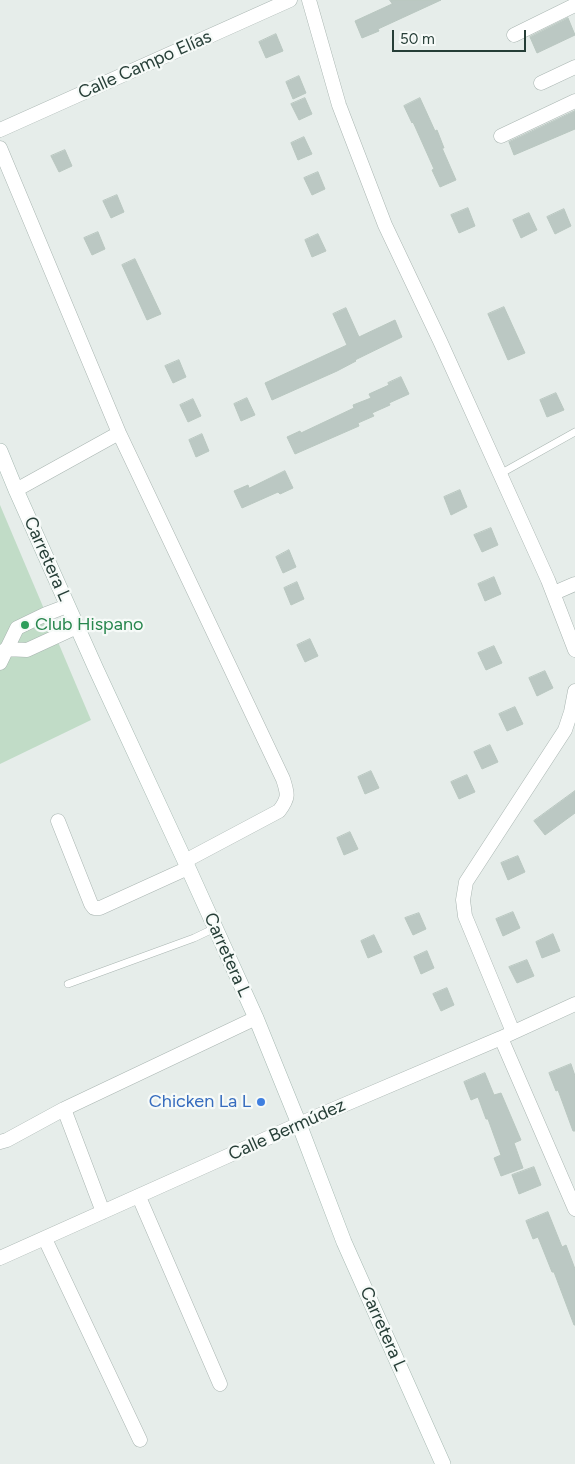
<!DOCTYPE html>
<html>
<head>
<meta charset="utf-8">
<style>
	body { margin:0 }
	#map { position:relative; width:575px; height:1464px; overflow:hidden; background:#e6edea; font-family:Figtree,sans-serif }
	canvas { display:block }
	.scale { position:absolute; left:392px; top:30px; width:134px; height:22px; box-sizing:border-box; border:2px solid #263e37; border-top:0; padding-left:6px; font-size:15px; line-height:18px; white-space:nowrap; color:#263e37; -webkit-text-stroke:4px #f6faf8; paint-order:stroke }
</style>
</head>
<body>
<div id="map">
<canvas width="575" height="1464"></canvas>
<div class="scale">50 m</div>
</div>
<script>
const ctx = document.querySelector('canvas').getContext('2d');
ctx.lineJoin = 'round';
function fillPath(path, color) {
  ctx.fillStyle = color;
  ctx.fill(path, 'evenodd');
}
function trace(path, color, width, dash) {
  ctx.strokeStyle = color;
  ctx.lineWidth = width;
  ctx.lineCap = dash ? 'butt' : 'round';
  ctx.setLineDash(dash || []);
  ctx.stroke(path);
}
function write(font, color, halo, rows, align = 'center') {
  ctx.font = font + ' Figtree,sans-serif';
  ctx.lineWidth = 4.5;
  ctx.setLineDash([]);
  ctx.textBaseline = 'middle';
  ctx.strokeStyle = halo;
  ctx.fillStyle = color;
  for (const [text, x, y, turn = 0] of rows) {
    ctx.save();
    ctx.translate(x, y);
    ctx.rotate((+turn || 0) * Math.PI / 180);
    ctx.textAlign = isNaN(turn) ? turn : align;
    if (halo) ctx.strokeText(text, 0, 0);
    ctx.fillText(text, 0, 0);
    ctx.restore();
  }
}
const green = new Path2D(`
	M0 505 91 720 0 764Z`);
const building = new Path2D(`
	M390 0H441L378 29 379 31 362 38 355 21 392 4Z
	M568 18 575 35 537 53 530 37Z
	M276 34 283 51 266 58 259 42Z
	M299 76 306 93 293 99 286 82Z
	M305 98 312 114 299 120 291 104Z
	M420 98 435 131 437 130 444 148H442L456 180 440 187 432 170 434 169 413 122 412 123 404 106Z
	M575 111V129L514 155 509 142Z
	M304 137 312 154 298 160 291 143Z
	M65 150 72 166 59 172 51 156Z
	M318 172 325 189 312 195 304 178Z
	M117 195 124 212 111 218 103 201Z
	M468 208 475 226 459 233 451 215Z
	M564 209 571 226 555 234 547 217Z
	M529 213 537 230 521 238 513 220Z
	M98 232 105 249 92 255 84 238Z
	M318 234 326 251 312 257 305 240Z
	M135 259 161 314 147 320 122 265Z
	M504 307 525 353 508 360 488 314Z
	M346 308 359 337 395 320 402 337 355 360 356 361 337 371 272 400 265 383 347 345 333 314Z
	M179 360 186 377 173 383 165 366Z
	M401 377 409 394 389 403 390 405 372 413 374 416 358 423 359 426 295 454 287 437 300 431 301 433 354 408 353 405 371 398 369 394 389 385 388 383Z
	M556 393 564 410 547 417 540 400Z
	M247 398 255 415 241 421 234 404Z
	M193 399 201 416 188 422 180 405Z
	M202 434 209 451 196 457 189 440Z
	M285 471 293 488 280 494 278 492 242 508 234 491 248 485 249 488Z
	M460 490 467 507 451 515 444 497Z
	M491 528 498 545 482 552 474 535Z
	M289 550 296 567 283 573 276 557Z
	M494 577 501 594 485 601 478 584Z
	M297 582 304 599 291 605 284 588Z
	M310 639 318 656 305 662 297 645Z
	M494 646 502 663 486 670 478 653Z
	M545 671 553 688 537 696 529 678Z
	M515 707 523 724 507 731 499 714Z
	M490 745 498 762 482 769 474 752Z
	M371 771 379 788 365 794 358 777Z
	M467 775 475 792 459 799 451 782Z
	M575 791V813L545 835 534 821Z
	M350 832 358 849 344 855 337 838Z
	M518 856 525 872 508 880 501 863Z
	M513 912 520 928 503 936 496 919Z
	M419 913 426 929 413 935 405 918Z
	M553 934 560 951 542 958 536 942Z
	M374 935 382 952 368 958 361 941Z
	M427 951 434 968 421 974 414 957Z
	M527 960 534 976 517 983 509 967Z
	M447 988 454 1005 441 1011 433 994Z
	M571 1064 575 1076V1131H573L558 1090 556 1091 549 1073Z
	M485 1073 494 1095 501 1093 521 1140 514 1143 523 1168 501 1176 494 1158 501 1155 488 1119H486L478 1097 471 1100 464 1082Z
	M534 1167 541 1185 519 1194 512 1175Z
	M548 1212 562 1247 566 1245 575 1269V1325H574L554 1272H552L538 1237 533 1239 526 1221Z`);
const lane = new Path2D(`
	M500 474 575 432
	M68 984 194 938 215 928`);
const street = new Path2D(`
	M309 0 339 105 385 225 440 341 548 580 575 650
	M514 35 575 5
	M541 83 575 67
	M0 130 290 0
	M501 136 575 101
	M0 148 119 433 283 779C288 794 289 798 279 811L185 861
	M16 490 119 433
	M554 593 575 584
	M6 649 27 650 77 627
	M0 663 17 628 46 614 67 606
	M58 821 91 904 94 908H100L188 868
	M513 1032 465 916 463 900 466 882 565 730 571 712 575 691
	M501 1038 575 1209
	M64 1109 103 1212
	M0 1142 7 1140 64 1109 256 1018
	M139 1197 220 1384
	M45 1239 140 1440
	M0 1258 299 1124 501 1038 575 1004`);
const secondary = new Path2D(`
	M0 451 16 490 96 669 185 861 256 1018 299 1124 344 1242 443 1464`);
const markers = [
	[25,625,5,"#2e9e5b"],
	[261,1102,5,"#3f7fe0"]
];
const streetNames = [
	["Calle Campo Elías",145,65,-24],
	["Carretera L",47,559,66],
	["Carretera L",227,955,66],
	["Calle Bermúdez",287,1130,-24],
	["Carretera L",383,1329,66]
];
const leisureNames = [
	["Club Hispano",35,625]
];
const shopNames = [
	["Chicken La L",251,1102]
];
fillPath(green, '#c1dcc7');
fillPath(building, '#bbc8c3');
trace(building, '#b9c7c0', 1);
trace(lane, '#a9b5b1', 8);
trace(street, '#a9b5b1', 15);
trace(secondary, '#a5b8b1', 16);
trace(lane, '#fff', 7);
trace(street, '#fff', 14);
trace(secondary, '#fff', 15);
for (const [x, y, r, color] of markers) {
  const dot = new Path2D();
  dot.arc(x, y, r, 0, 2 * Math.PI);
  ctx.fillStyle = color;
  ctx.fill(dot);
  trace(dot, '#f6faf8', 2);
}
write('18px', '#263e37', '#f6faf8', streetNames);
write('18px', '#27864d', '#f6faf8', leisureNames, 'left');
write('18px', '#366cbe', '#f6faf8', shopNames, 'right');
</script>
</body>
</html>
